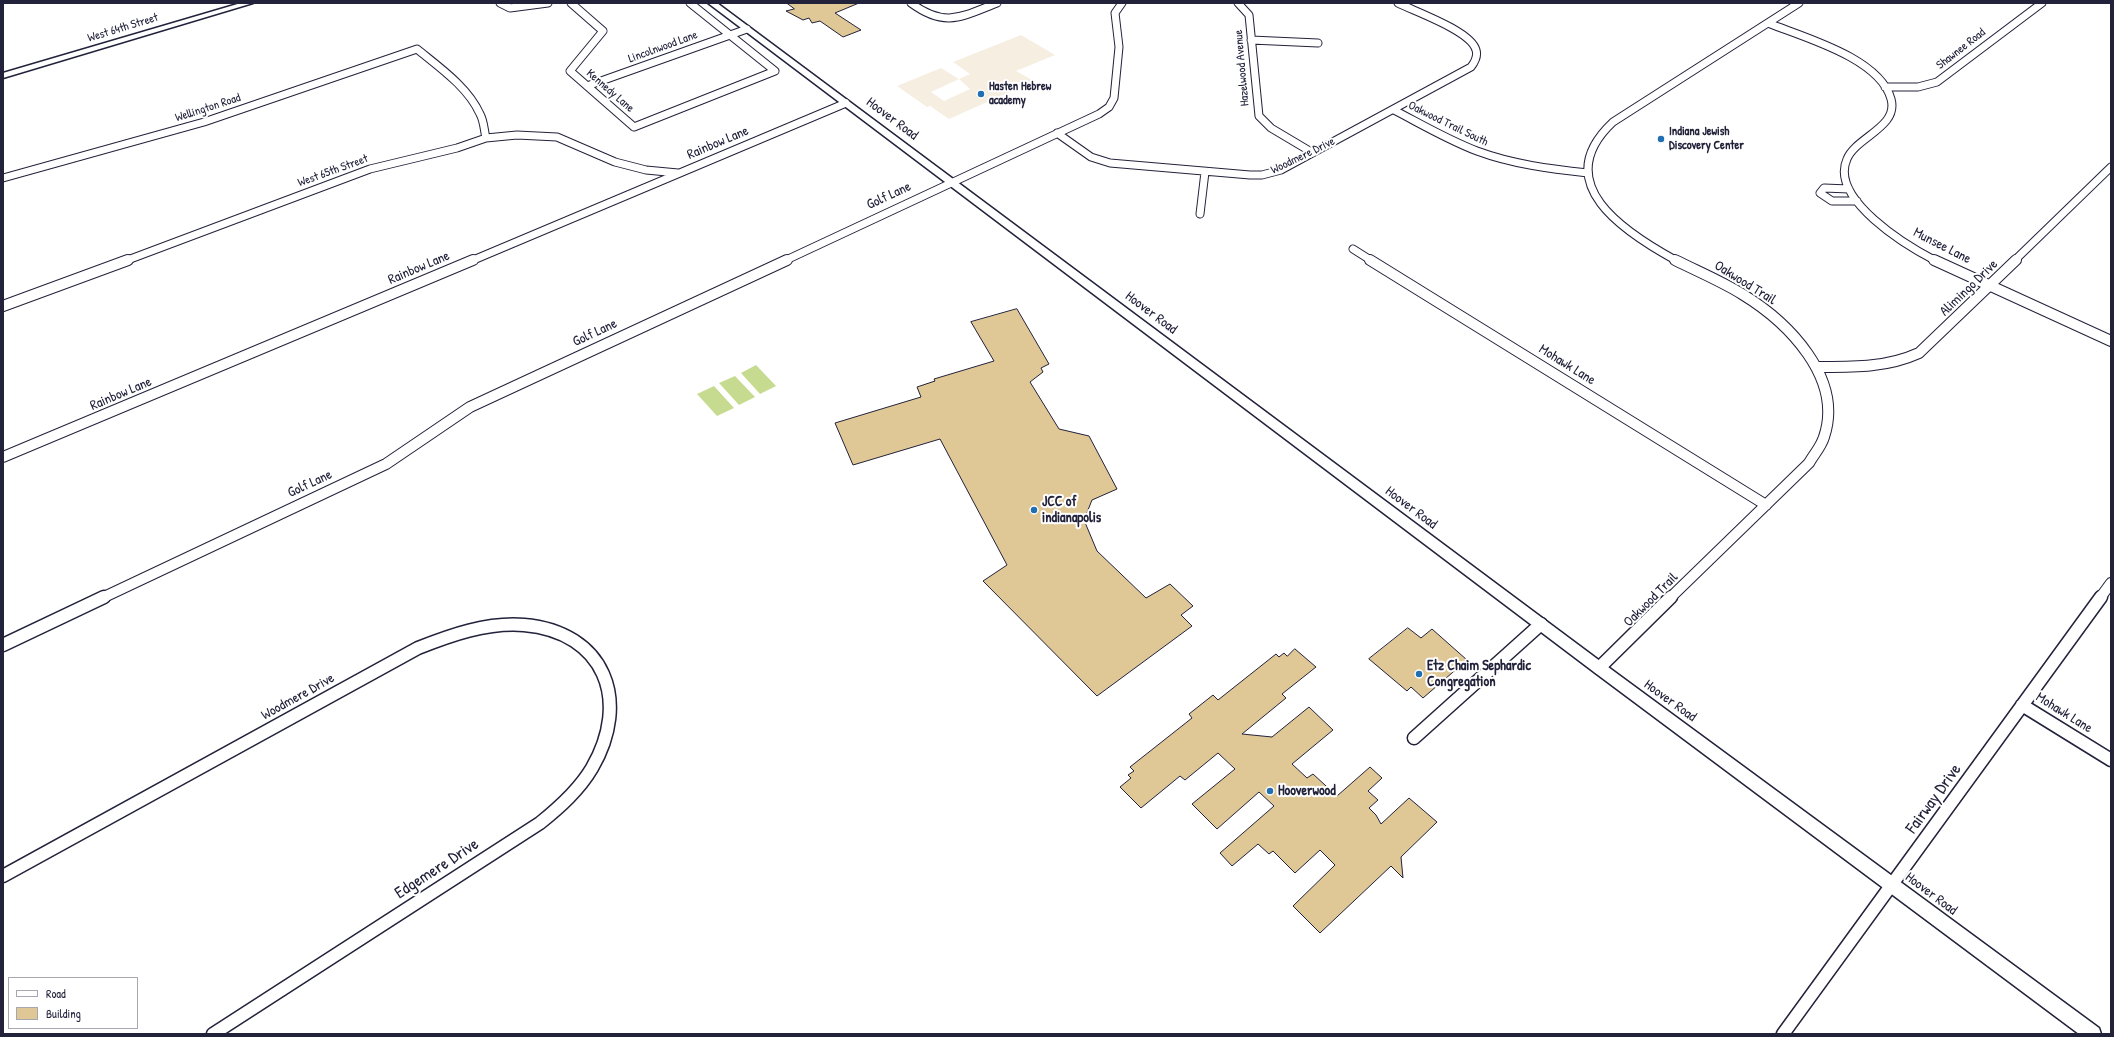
<!DOCTYPE html>
<html>
<head>
<meta charset="utf-8">
<style>
	body { margin:0 }
	#map { position:relative; width:2114px; height:1037px; overflow:hidden; background:#fff; font-family:"Patrick Hand",sans-serif }
	canvas { display:block }
	.frame { position:absolute; inset:0; border:4px solid #22223b; pointer-events:none }
	.legend { position:absolute; left:8px; top:977px; width:130px; height:52px; box-sizing:border-box; background:#fff; border:1px solid #a7a7b1; margin:0; padding:5px 7px; list-style:none; font-size:12px; color:#22223b }
	.legend li { display:flex; align-items:center; gap:8px; height:20px }
	.legend b { width:20px; border:1px solid #a7a7b1 }
</style>
</head>
<body>
<div id="map">
<canvas width="2114" height="1037"></canvas>
<div class="frame"></div>
<ul class="legend">
<li><b style="height:5px;background:#fff"></b>Road</li>
<li><b style="height:11px;background:#e0c796"></b>Building</li>
</ul>
</div>
<script>
const ctx = document.querySelector('canvas').getContext('2d');
ctx.lineJoin = 'round';
function fillPath(path, color) {
  ctx.fillStyle = color;
  ctx.fill(path, 'evenodd');
}
function trace(path, color, width, dash) {
  ctx.strokeStyle = color;
  ctx.lineWidth = width;
  ctx.lineCap = dash ? 'butt' : 'round';
  ctx.setLineDash(dash || []);
  ctx.stroke(path);
}
function write(font, color, halo, rows, align = 'center') {
  ctx.font = font + ' "Patrick Hand",sans-serif';
  ctx.lineWidth = 4;
  ctx.setLineDash([]);
  ctx.textBaseline = 'middle';
  ctx.strokeStyle = halo;
  ctx.fillStyle = color;
  for (const [text, x, y, turn = 0] of rows) {
    ctx.save();
    ctx.translate(x, y);
    ctx.rotate((+turn || 0) * Math.PI / 180);
    ctx.textAlign = isNaN(turn) ? turn : align;
    if (halo) ctx.strokeText(text, 0, 0);
    ctx.fillText(text, 0, 0);
    ctx.restore();
  }
}
const built = new Path2D(`
	M1021 35 1055 55 1016 71 1034 81 949 119 930 106 932 105 927 107 897 86 941 68 959 79 970 74 953 62ZM959 79 970 89 944 101 931 92Z`);
const green = new Path2D(`
	M756 365 776 386 760 394 741 373Z
	M735 376 755 397 739 405 719 383Z
	M714 386 734 408 717 416 697 394Z`);
const building = new Path2D(`
	M787 3H859L835 13 861 30 843 37 820 21 812 23 809 18 803 20 786 11 794 9Z
	M1017 309 1049 364 1041 368 1043 372 1030 382 1059 429 1089 436 1117 489 1092 500 1084 520 1097 551 1146 598 1170 584 1193 606 1181 615 1192 626 1097 696 983 581 1007 565 940 439 853 465 835 423 921 397 917 387 935 381 934 379 994 361 971 322Z
	M1408 628 1421 638 1432 629 1467 660 1423 698 1411 687 1407 691 1369 659Z
	M1295 649 1316 667 1282 694 1286 698 1242 734 1272 737 1309 707 1333 730 1292 764 1307 778 1313 774 1337 796 1370 767 1382 778 1368 791 1378 800 1369 808 1376 815 1381 824 1409 798 1437 822 1401 857 1403 878 1391 866 1320 933 1293 906 1335 865 1320 850 1295 873 1273 851 1269 854 1258 844 1232 866 1220 853 1274 806 1259 792 1217 829 1192 804 1235 769 1218 753 1185 780 1180 776 1141 808 1120 787 1131 778 1128 775 1134 771 1130 767 1192 718 1189 714 1213 695 1218 700 1276 654 1279 657 1284 653 1287 656Z`);
const minorFar2 = new Path2D(`
	M500 3 510 8 548 3
	M571 3 603 31 570 71 634 127 775 71 690 3
	M911 3C945 28 961 17 997 3
	M1238 3 1249 15 1259 116 1271 128 1313 153
	M1768 23C1803 37 1880 58 1891 99 1899 127 1856 137 1847 159 1829 199 1907 246 1936 261
	M1251 40 1318 43
	M587 86 747 29
	M1885 87H1918L1937 82 2042 3
	M1394 110C1421 124 1448 140 1477 151 1512 164 1550 169 1588 173
	M1057 133 1091 157 1110 163 1250 175H1262L1281 170 1471 67C1474 63 1478 56 1476 50 1471 31 1416 12 1398 3
	M3 178 204 122 417 49C439 67 468 87 480 114 484 121 484 130 486 138
	M1849 189 1824 188 1820 193 1832 201H1857
	M1200 214 1205 172
	M1353 249 1372 261
	M125 261 370 169 457 148 486 138 517 135 557 137 615 162 646 170 678 173
	M471 261 846 103
	M784 261 1099 114 1109 107 1114 98 1119 47 1115 13 1122 3
	M1677 261C1624 232 1548 183 1613 122L1799 3
	M2014 261 2111 167`);
const minorFar1 = new Path2D(`
	M1370 260 1766 505
	M1934 260 2111 341
	M3 306 128 260
	M1816 367C1852 367 1886 368 1919 353L2016 260
	M3 457 473 260
	M102 598 386 464 470 407 787 260
	M1670 598 1809 463C1814 454 1821 447 1824 437 1844 378 1788 322 1742 294 1721 281 1697 271 1675 260
	M2100 598 2111 583`);
const minor = new Path2D(`
	M3 645 104 597
	M1599 668 1671 597
	M2022 705 2111 760
	M1414 738 1541 624
	M3 876 418 648C451 635 487 622 524 625 605 632 631 701 592 768 579 790 560 807 540 823L213 1034
	M1783 1034 2101 597`);
const tertiary = new Path2D(`
	M241 3H253L3 78V73Z
	M708 3H717L1604 664 2099 1028 2101 1034H2079L1594 672Z`);
const markers = [
	[981,94,4,"#1f6fb2"],
	[1661,139,4,"#1f6fb2"],
	[1034,510,4,"#1f6fb2"],
	[1419,674,4,"#1f6fb2"],
	[1270,791,4,"#1f6fb2"]
];
const farStreetnames = [
	["West 64th Street",123,28,-17],
	["Lincolnwood Lane",663,47,-20],
	["Shawnee Road",1961,49,-38],
	["Hazelwood Avenue",1242,68,-95],
	["Kennedy Lane",610,91,41],
	["Wellington Road",208,108,-18],
	["Oakwood Trail South",1448,124,26],
	["Woodmere Drive",1303,156,-26],
	["West 65th Street",333,171,-20]
];
const farPoinames = [
	["Hasten Hebrew",989,87],
	["academy",989,101],
	["Indiana Jewish",1669,132],
	["Discovery Center",1669,146]
];
const streetNames = [
	["Hoover Road",892,119,37],
	["Rainbow Lane",718,143,-23],
	["Golf Lane",889,196,-25],
	["Munsee Lane",1942,246,27],
	["Rainbow Lane",419,268,-23],
	["Oakwood Trail",1745,283,32],
	["Alimingo Drive",1969,288,-44],
	["Hoover Road",1151,313,37],
	["Golf Lane",595,333,-25],
	["Mohawk Lane",1567,365,32],
	["Rainbow Lane",121,394,-23],
	["Golf Lane",310,484,-25],
	["Hoover Road",1411,508,37],
	["Oakwood Trail",1651,600,-45],
	["Woodmere Drive",298,697,-29],
	["Hoover Road",1670,701,36],
	["Mohawk Lane",2064,713,32],
	["Hoover Road",1931,894,37]
];
const poiNames = [
	["JCC of",1042,502],
	["indianapolis",1042,518],
	["Etz Chaim Sephardic",1427,666],
	["Congregation",1427,682],
	["Hooverwood",1278,791]
];
const nearStreetnames = [
	["Fairway Drive",1934,799,-54],
	["Edgemere Drive",437,869,-33]
];
fillPath(built, '#f6eee0');
fillPath(green, '#c7db90');
fillPath(building, '#e0c796');
trace(building, '#22223b', 1);
trace(minorFar2, '#22223b', 9);
trace(minorFar1, '#22223b', 12);
trace(minor, '#22223b', 15);
trace(tertiary, '#22223b', 3);
trace(minorFar2, '#fff', 7);
trace(minorFar1, '#fff', 10);
trace(minor, '#fff', 12);
fillPath(tertiary, '#fff');
for (const [x, y, r, color] of markers) {
  const dot = new Path2D();
  dot.arc(x, y, r, 0, 2 * Math.PI);
  ctx.fillStyle = color;
  ctx.fill(dot);
  trace(dot, '#fff', 1.5);
}
write('12px', '#22223b', '#fff', farStreetnames);
write('bold 12px', '#22223b', '#fff', farPoinames, 'left');
write('14px', '#22223b', '#fff', streetNames);
write('bold 14px', '#22223b', '#fff', poiNames, 'left');
write('17px', '#22223b', '#fff', nearStreetnames);
</script>
</body>
</html>
